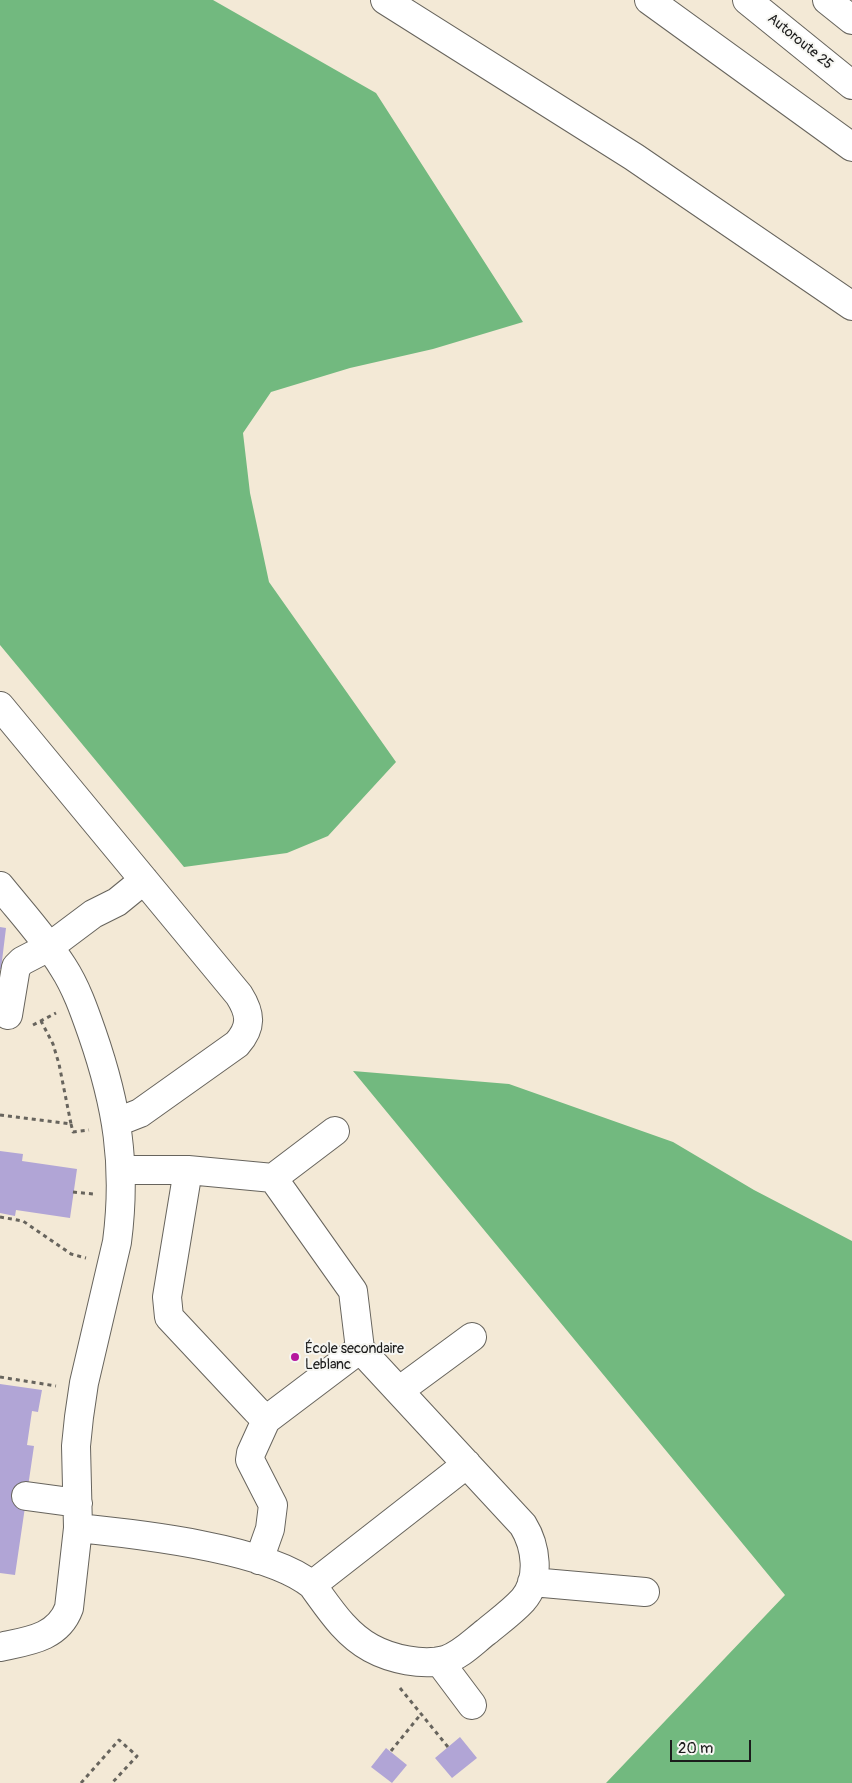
<!DOCTYPE html>
<html>
<head>
<meta charset="utf-8">
<style>
	body { margin:0 }
	#map { position:relative; width:852px; height:1783px; overflow:hidden; background:#f3e9d6; font-family:Pangolin,sans-serif }
	canvas { display:block }
	.scale { position:absolute; left:670px; top:1740px; width:81px; height:22px; box-sizing:border-box; border:2px solid #1c1c1c; border-top:0; padding-left:6px; font-size:15px; line-height:18px; white-space:nowrap; color:#1c1c1c; -webkit-text-stroke:4px #f6f6f2; paint-order:stroke }
</style>
</head>
<body>
<div id="map">
<canvas width="852" height="1783"></canvas>
<div class="scale">20 m</div>
</div>
<script>
const ctx = document.querySelector('canvas').getContext('2d');
ctx.lineJoin = 'round';
function fillPath(path, color) {
  ctx.fillStyle = color;
  ctx.fill(path, 'evenodd');
}
function trace(path, color, width, dash) {
  ctx.strokeStyle = color;
  ctx.lineWidth = width;
  ctx.lineCap = dash ? 'butt' : 'round';
  ctx.setLineDash(dash || []);
  ctx.stroke(path);
}
function write(font, color, halo, rows, align = 'center') {
  ctx.font = font + ' Pangolin,sans-serif';
  ctx.lineWidth = 4;
  ctx.setLineDash([]);
  ctx.textBaseline = 'middle';
  ctx.strokeStyle = halo;
  ctx.fillStyle = color;
  for (const [text, x, y, turn = 0] of rows) {
    ctx.save();
    ctx.translate(x, y);
    ctx.rotate((+turn || 0) * Math.PI / 180);
    ctx.textAlign = isNaN(turn) ? turn : align;
    if (halo) ctx.strokeText(text, 0, 0);
    ctx.fillText(text, 0, 0);
    ctx.restore();
  }
}
const forest = new Path2D(`
	M0 0H213L376 93 523 322 433 349 350 368 271 392 243 433 250 493 269 582 396 762 328 836 287 853 184 867 0 645Z
	M353 1071 509 1084 673 1142 754 1190 852 1241V1783H606L785 1595Z`);
const building = new Path2D(`
	M0 927 6 928 1 969H0Z
	M0 1151 23 1154 22 1161 77 1169 70 1218 16 1210 15 1216 0 1213Z
	M0 1384 42 1390 38 1412 32 1411 27 1445 34 1446 15 1575 0 1573Z
	M460 1737 477 1758 452 1778 435 1758Z
	M386 1748 407 1765 392 1783 371 1767Z`);
const path = new Path2D(`
	M33 1025 56 1013
	M0 1115 71 1124 59 1064 53 1044 41 1021
	M71 1124 73 1132 89 1130
	M73 1192 93 1194
	M0 1217 23 1221 71 1254 86 1258
	M0 1377 56 1386
	M400 1688 448 1747
	M391 1751 421 1714
	M81 1783 119 1740 137 1756 112 1783`);
const minor = new Path2D(`
	M0 706 239 995C251 1014 252 1027 237 1044L140 1113 117 1122
	M0 886C21 912 45 938 63 967 76 987 84 1010 92 1033 117 1105 127 1165 117 1242L84 1383 79 1417 76 1446 78 1528 69 1608C58 1638 28 1641 0 1647
	M8 1015 16 967 22 961 49 947 93 914 117 902 144 880
	M121 1170H188L273 1178 353 1291 360 1349 523 1525C536 1546 541 1579 523 1600 512 1612 498 1622 486 1632 473 1642 461 1655 445 1660 423 1666 391 1659 371 1648 345 1634 329 1608 312 1585L467 1464
	M188 1170 167 1297 169 1317 256 1410 266 1420 360 1349
	M273 1178 335 1131
	M400 1390 472 1337
	M26 1496 78 1503
	M78 1528C138 1534 267 1548 312 1585
	M259 1560 270 1529 273 1505 250 1460 251 1453 266 1420
	M532 1582 645 1592
	M439 1661 472 1705`);
const highway = new Path2D(`
	M385 0 634 157 852 306
	M649 0 852 147
	M747 0 852 85
	M827 0 852 20`);
const markers = [
	[295,1357,5,"#b5179e"]
];
const streetNames = [
	["Autoroute 25",800,42,39]
];
const poiNames = [
	["École secondaire",305,1349],
	["Leblanc",305,1365]
];
fillPath(forest, '#72b97f');
fillPath(building, '#b1a5d6');
trace(minor, '#67645d', 30);
trace(highway, '#67645d', 30);
trace(path, '#67645d', 3, [4, 4]);
trace(minor, '#fff', 28);
trace(highway, '#fff', 28);
for (const [x, y, r, color] of markers) {
  const dot = new Path2D();
  dot.arc(x, y, r, 0, 2 * Math.PI);
  ctx.fillStyle = color;
  ctx.fill(dot);
  trace(dot, '#f6f6f2', 2);
}
write('14px', '#1c1c1c', '#f6f6f2', streetNames);
write('14px', '#1c1c1c', '#f6f6f2', poiNames, 'left');
</script>
</body>
</html>
